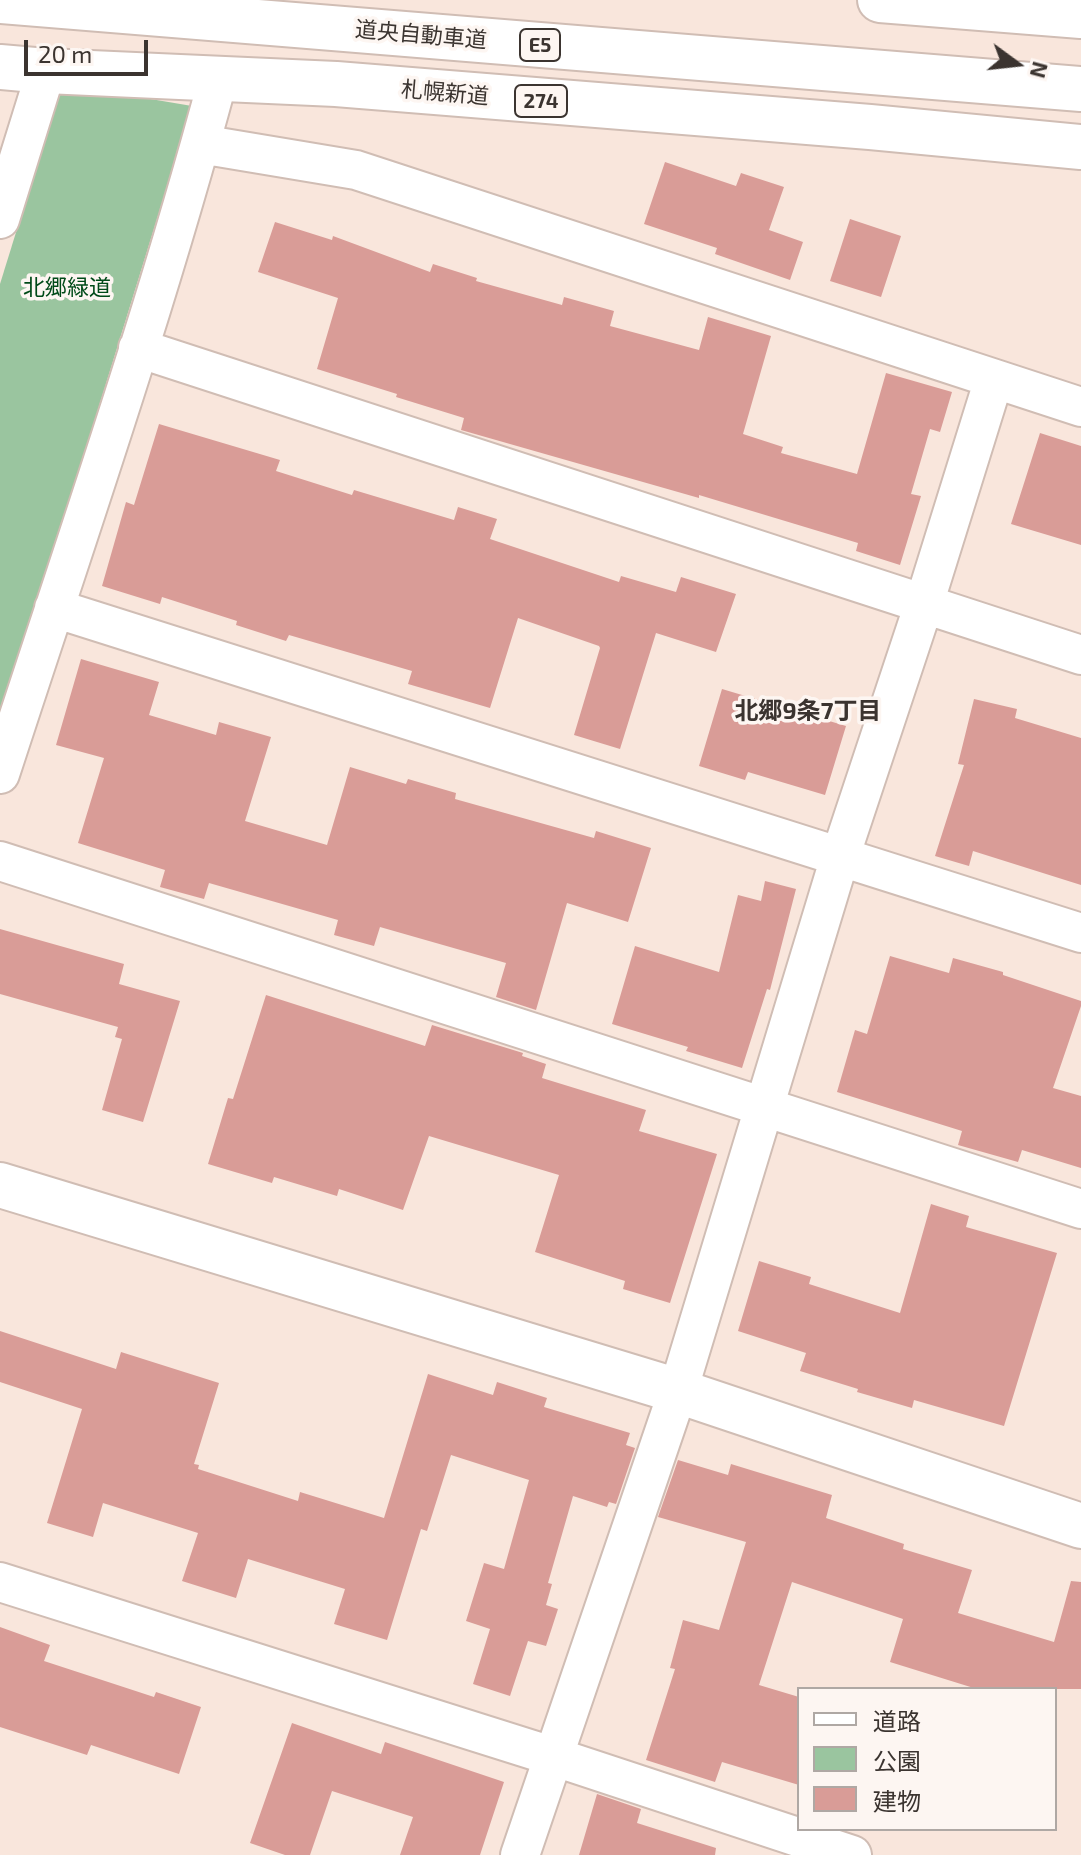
<!DOCTYPE html>
<html>
<head>
<meta charset="utf-8">
<style>
	body { margin:0 }
	#map { position:relative; width:1081px; height:1855px; overflow:hidden; background:#f9e6dc; font-family:"Exo 2","Noto Sans JP",sans-serif }
	canvas { display:block }
	.legend { position:absolute; left:797px; top:1687px; width:260px; height:144px; box-sizing:border-box; background:#fdf6f2; border:2px solid #afa8a4; margin:0; padding:10px 14px; list-style:none; font-size:24px; color:#3b3430 }
	.legend li { display:flex; align-items:center; gap:16px; height:40px }
	.legend b { width:40px; border:2px solid #afa8a4 }
	.north { position:absolute; left:977px; top:24px; width:80px; height:80px; -webkit-text-stroke:6px #fdf6f2; paint-order:stroke; rotate:105deg; font-size:22px; font-weight:700; line-height:32px; text-align:center; color:#3b3430 }
	.north::after { content:''; display:block; margin:auto; width:28px; height:36px; background:#3b3430; clip-path:polygon(50% 0,100% 100%,50% 72%,0 100%) }
	.scale { position:absolute; left:24px; top:40px; width:124px; height:36px; box-sizing:border-box; border:4px solid #3b3430; border-top:0; padding-left:10px; font-size:24px; line-height:28px; white-space:nowrap; color:#3b3430; -webkit-text-stroke:6px #fdf6f2; paint-order:stroke }
</style>
</head>
<body>
<div id="map">
<canvas width="1081" height="1855"></canvas>
<ul class="legend">
<li><b style="height:10px;background:#fff"></b>道路</li>
<li><b style="height:22px;background:#9ac59f"></b>公園</li>
<li><b style="height:22px;background:#d99c97"></b>建物</li>
</ul>
<div class="north">N</div>
<div class="scale">20 m</div>
</div>
<script>
const ctx = document.querySelector('canvas').getContext('2d');
ctx.lineJoin = 'round';
function fillPath(path, color) {
  ctx.fillStyle = color;
  ctx.fill(path, 'evenodd');
}
function trace(path, color, width, dash) {
  ctx.strokeStyle = color;
  ctx.lineWidth = width;
  ctx.lineCap = dash ? 'butt' : 'round';
  ctx.setLineDash(dash || []);
  ctx.stroke(path);
}
function write(font, color, halo, rows, align = 'center') {
  ctx.font = font + ' "Exo 2","Noto Sans JP",sans-serif';
  ctx.lineWidth = 7;
  ctx.setLineDash([]);
  ctx.textBaseline = 'middle';
  ctx.strokeStyle = halo;
  ctx.fillStyle = color;
  for (const [text, x, y, turn = 0] of rows) {
    ctx.save();
    ctx.translate(x, y);
    ctx.rotate((+turn || 0) * Math.PI / 180);
    ctx.textAlign = isNaN(turn) ? turn : align;
    if (halo) ctx.strokeText(text, 0, 0);
    ctx.fillText(text, 0, 0);
    ctx.restore();
  }
}
const green = new Path2D(`
	M62 84 192 106 0 726V284Z`);
const building = new Path2D(`
	M665 162 736 186 741 173 784 187 769 230 803 242 790 280 715 254 717 248 644 224Z
	M850 219 901 236 881 297 830 281Z
	M275 222 332 240 333 236 430 272 433 264 477 278 476 281 562 305 564 297 614 311 610 326 699 350 708 317 771 336 743 434 783 447 781 453 857 474 886 373 952 392 940 432 930 429 911 494 921 496 900 565 856 551 858 543 699 495V498L461 430 464 418 396 397 397 394 317 369 338 298 258 272Z
	M159 424 280 460 276 471 352 495 354 490 454 520 458 507 497 519 490 539 619 582 621 576 676 592 681 577 736 594 716 652 656 633 620 749 574 735 600 648 599 646 518 618 490 708 408 684 412 671 289 635 286 641 236 625 237 621 162 597 160 604 102 586 126 502 134 505Z
	M1040 433 1081 446V545L1011 524Z
	M81 659 159 682 149 715 216 735 219 722 271 737 245 821 327 845 350 767 406 784 408 779 456 793 455 799 594 838 596 831 651 848 628 922 567 903 536 1010 496 997 506 963 380 927 374 946 334 935 338 920 209 883 204 899 160 887 165 870 78 843 104 758 56 745Z
	M722 689 846 726 825 795 748 772 745 780 699 766Z
	M974 699 1017 709 1015 718 1081 738V885L973 851 969 866 935 856 964 765 958 764Z
	M765 881 796 889 770 990 767 989 742 1068 686 1051 688 1047 612 1024 635 946 719 972 738 895 761 901Z
	M0 929 124 964 119 984 180 1001 143 1122 102 1110 122 1039 115 1037 118 1027 0 994Z
	M890 956 949 973 953 958 1003 972V975L1081 1001V1006L1053 1088 1081 1096V1168L1022 1150 1018 1162 958 1145 962 1131 837 1092 855 1030 867 1034Z
	M266 995 425 1046 432 1025 523 1053 522 1056 546 1064 542 1078 646 1110 639 1131 717 1154 670 1303 623 1289 625 1281 535 1252 559 1175 429 1136 403 1210 339 1189 337 1196 274 1177 272 1183 208 1164 228 1098 233 1099Z
	M931 1204 969 1216 966 1227 1057 1253 1004 1426 914 1400 912 1408 857 1392 858 1389 800 1371 806 1353 738 1331 759 1261 811 1277 809 1284 900 1313Z
	M0 1331 116 1369 121 1352 219 1383 194 1464 199 1465 198 1469 298 1501 300 1492 384 1518 428 1374 493 1395 497 1382 547 1398 544 1407 630 1433 626 1445 635 1448 616 1504 609 1502 607 1507 573 1496 548 1583 552 1584 546 1605 558 1609 546 1646 528 1641 510 1696 473 1684 490 1629 466 1621 484 1563 504 1569 529 1480 451 1455 427 1531 421 1529 387 1640 334 1624 345 1589 248 1559 236 1598 182 1581 198 1533 103 1503 93 1537 47 1523 82 1409 0 1382Z
	M678 1460 728 1475 731 1464 832 1495 826 1518 904 1544 903 1549 972 1570 958 1613 1054 1642 1071 1581 1081 1582V1689H977L890 1662 903 1619 792 1582 759 1685 799 1697V1785L722 1762 715 1782 646 1760 675 1669 670 1668 683 1620 719 1630 746 1542 658 1517Z
	M0 1627 50 1645 44 1661 154 1697 156 1692 201 1707 179 1774 91 1745 87 1755 0 1727Z
	M292 1723 381 1754 385 1742 504 1782 480 1855H400L413 1817 332 1791 310 1855H285L250 1843Z
	M597 1794 641 1809 637 1823 716 1848 715 1855H579Z`);
const minor = new Path2D(`
	M200 144 356 170 1081 407
	M0 219 46 71
	M138 348 1081 655
	M54 608 1081 933
	M0 774C75 543 155 314 218 79
	M0 861 1081 1209
	M0 1582 555 1757 852 1855
	M520 1855 678 1391 840 857 924 604 994 379`);
const tertiary = new Path2D(`
	M0 1185 678 1391 1081 1526`);
const trunk = new Path2D(`
	M0 67 46 71 336 84 870 127 1081 147`);
const motorway = new Path2D(`
	M880 0 1081 16
	M0 1 1081 89`);
const shields = [
	[540,45,40],
	[541,101,52]
];
const shieldNames = [
	["E5",540,45],
	["274",541,101]
];
const streetNames = [
	["道央自動車道",421,35,5],
	["札幌新道",445,93,5]
];
const parkNames = [
	["北郷緑道",67,288]
];
const neighbourhoodNames = [
	["北郷9条7丁目",808,711]
];
fillPath(green, '#9ac59f');
fillPath(building, '#d99c97');
trace(minor, '#d0bdb4', 42);
trace(tertiary, '#d0bdb4', 48);
trace(trunk, '#d0bdb4', 48);
trace(motorway, '#d0bdb4', 48);
trace(minor, '#fff', 38);
trace(tertiary, '#fff', 44);
trace(trunk, '#fff', 44);
trace(motorway, '#fff', 44);
for (const [x, y, w] of shields) {
  const box = new Path2D();
  box.roundRect(x - w / 2, y - 16, w, 32, 6);
  ctx.fillStyle = '#fdf6f2';
  ctx.fill(box);
  trace(box, '#3b3430', 2);
}
write('bold 20px', '#3b3430', null, shieldNames);
write('22px', '#3b3430', '#fdf6f2', streetNames);
write('22px', '#004a18', '#fdf6f2', parkNames);
write('bold 24px', '#3b3430', '#fdf6f2', neighbourhoodNames);
</script>
</body>
</html>
